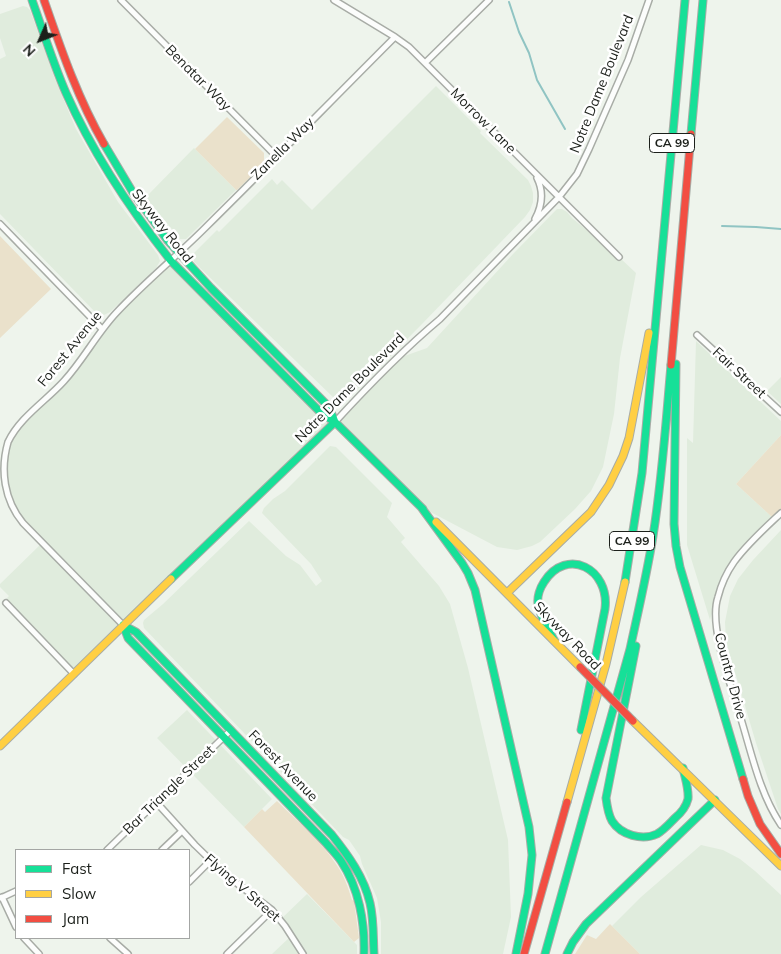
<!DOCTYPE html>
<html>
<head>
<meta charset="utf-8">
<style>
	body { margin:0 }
	#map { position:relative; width:781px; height:954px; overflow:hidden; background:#eef4ec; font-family:Mulish,sans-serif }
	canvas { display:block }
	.legend { position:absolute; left:15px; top:849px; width:175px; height:90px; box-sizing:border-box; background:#fff; border:1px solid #a4a6a4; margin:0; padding:6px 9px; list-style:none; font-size:15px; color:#1c201b }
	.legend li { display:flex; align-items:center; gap:10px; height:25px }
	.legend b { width:25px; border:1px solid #a4a6a4 }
	.north { position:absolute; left:15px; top:15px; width:50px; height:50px; -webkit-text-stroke:4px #fff; paint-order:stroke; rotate:226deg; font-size:14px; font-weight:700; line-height:20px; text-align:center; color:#1c201b }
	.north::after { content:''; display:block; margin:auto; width:18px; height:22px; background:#1c201b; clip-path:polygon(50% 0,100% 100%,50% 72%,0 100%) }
</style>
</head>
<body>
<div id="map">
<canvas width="781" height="954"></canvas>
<ul class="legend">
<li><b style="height:6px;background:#16e098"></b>Fast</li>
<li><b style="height:6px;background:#ffcf43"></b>Slow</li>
<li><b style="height:6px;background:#f24e42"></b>Jam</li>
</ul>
<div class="north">N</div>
</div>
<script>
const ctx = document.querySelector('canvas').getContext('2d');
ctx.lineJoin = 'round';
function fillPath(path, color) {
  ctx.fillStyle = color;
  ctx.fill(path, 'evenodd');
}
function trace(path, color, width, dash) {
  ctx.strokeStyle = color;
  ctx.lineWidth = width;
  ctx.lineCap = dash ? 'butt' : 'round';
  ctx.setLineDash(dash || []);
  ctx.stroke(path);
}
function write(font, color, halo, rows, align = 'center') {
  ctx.font = font + ' Mulish,sans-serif';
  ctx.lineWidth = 5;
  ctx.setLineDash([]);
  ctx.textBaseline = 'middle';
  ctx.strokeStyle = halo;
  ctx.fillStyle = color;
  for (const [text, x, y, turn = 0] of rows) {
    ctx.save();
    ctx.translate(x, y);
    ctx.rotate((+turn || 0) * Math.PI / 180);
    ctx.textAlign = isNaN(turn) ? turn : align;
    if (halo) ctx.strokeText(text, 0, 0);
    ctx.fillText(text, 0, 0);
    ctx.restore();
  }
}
const built = new Path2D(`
	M23 6 27 7 30 10 55 79 76 129 118 202 158 255 160 261 156 268 110 312 102 316 97 314 0 214V59L6 56 0 38V14Z
	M436 86 481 131 480 133 528 180 531 186 533 193V202L530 210 525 217 423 323 346 401 341 402H338L194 262V253L217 230 219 232 272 179 277 185 282 180 312 210Z
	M194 148 236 190 186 239H180L148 200 146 197Z
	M557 209H562L567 212 572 218 619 257 636 273 620 358 614 414 603 467 591 491 575 509 540 542 532 546 517 550 497 547 421 507 335 422 74 674 4 601 9 596 0 587V584L42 543 16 515 2 467 13 434 64 380 102 329 171 261 322 414 335 422 396 359 427 348 513 254Z
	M696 341 781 421V435L736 484 772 517 737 553 726 570 718 589 710 620 687 545V438L693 443Z
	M781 377V404L767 391Z
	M330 446 336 447 392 503 387 517 405 538 401 542 439 586 450 604 468 668 508 840 511 917 503 954H381V922L377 898 362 864 360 856 349 840 343 837 144 628 143 623 144 620 163 604 249 521 286 556 300 565 316 586 322 581 311 564 262 513 264 508 273 499 285 491Z
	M781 530V814L778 809 756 743 726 642 725 622 730 596 738 579 753 560Z
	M187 710 272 799 244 827 157 738Z
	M701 845 723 850 740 859 755 871 781 895V954H640L612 926 641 897Z
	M307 894 357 945V954H272L291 936 280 920Z`);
const green = new Path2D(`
	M227 117 264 153V164L237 190H236L195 149Z
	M0 236 51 289 0 338Z
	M781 435V510L773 518 736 484Z
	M277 801C296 820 322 842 336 864 344 875 348 887 352 900L354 901 359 938 354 942 244 827 262 809 265 812Z
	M610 924 640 954H575L587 935 596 939Z`);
const stream = new Path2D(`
	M509 2 519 32 529 53 537 80 565 129
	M722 226 756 227 781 229`);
const street = new Path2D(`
	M121 0 276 156
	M334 0 395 37 409 47 619 257
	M425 63 489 0
	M535 219C542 206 544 192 537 178
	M0 224 102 329
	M697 335 781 412
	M335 422C368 386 403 350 440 319L559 197 577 174 589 149 628 60 649 0
	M781 513C765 528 747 544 734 562 727 572 721 585 718 597 708 626 732 688 741 719 752 755 760 794 781 825
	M6 603 74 674
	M123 625 23 523C4 500 0 470 8 442 20 417 46 401 64 381 84 359 97 333 117 312 145 282 177 256 205 228 269 165 332 100 395 37
	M157 803 195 845 226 875 272 910 285 926 303 954
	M107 850 231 730
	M162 850 182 831
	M189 882 211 860
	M2 897 16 927
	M1 898 16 891
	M24 938 39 954
	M110 938 128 954
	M227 954 272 910`);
const fast = new Path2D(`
	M32 0C43 31 53 63 66 93 93 154 130 209 171 261L322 414 335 422 423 509
	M691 134 703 0
	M104 144 132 191 168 241 211 288 329 407 335 422
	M676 364 674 524 676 546 680 567 743 779
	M421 507 462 563 468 573 475 590 529 827 532 855 528 894 516 954
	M171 579 335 422
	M625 582 642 473 685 0
	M123 625 136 632 332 835C348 855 364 877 370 903 374 920 373 937 374 954
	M123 625 128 638 326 843C331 849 337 855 341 861 359 888 365 923 364 954
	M554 640C548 629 540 617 538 604 537 597 540 588 544 582 567 546 610 569 605 609L581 730
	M636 646 606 798C607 806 608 814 612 821 621 835 642 841 657 834 664 830 669 824 675 818 681 813 686 807 688 799 689 789 685 778 683 768
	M545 954 630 649C638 612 647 574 653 536 662 480 666 422 671 365
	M567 954 573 942 586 924 715 800`);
const slow = new Path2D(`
	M436 522 580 667
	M507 593 591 512 609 485 623 456 629 438 649 333
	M633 721 781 866
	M0 746 171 579
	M567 802 606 664 625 582`);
const jam = new Path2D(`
	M44 0C61 49 78 99 104 144
	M671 365 691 134
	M743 779 748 796 760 824 781 854
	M524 954 567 802`);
const jamBridge = new Path2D(`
	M580 667 633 721`);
const shields = [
	[672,143,45],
	[632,541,45]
];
const shieldNames = [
	["CA 99",672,143],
	["CA 99",632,541]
];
const streetNames = [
	["Benatar Way",198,78,45],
	["Notre Dame Boulevard",602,84,-68],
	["Morrow Lane",483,121,45],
	["Zanella Way",283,149,-45],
	["Skyway Road",162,226,52],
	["Forest Avenue",70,349,-51],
	["Fair Street",739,373,43],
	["Notre Dame Boulevard",350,388,-45],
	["Skyway Road",567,636,46],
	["Country Drive",730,676,75],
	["Forest Avenue",283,766,46],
	["Bar Triangle Street",169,790,-44],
	["Flying V Street",242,888,41]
];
fillPath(built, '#e0ecdd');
fillPath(green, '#eae1cb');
trace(stream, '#90c4c3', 2);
trace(street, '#a8aca6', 8);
trace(fast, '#a8aca6', 9);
trace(slow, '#a8aca6', 9);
trace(jam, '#a8aca6', 9);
trace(street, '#fcfdfc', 5);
trace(fast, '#16e098', 7);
trace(slow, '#ffcf43', 7);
trace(jam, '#f24e42', 7);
trace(jamBridge, '#a8aca6', 9, []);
trace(jamBridge, '#f24e42', 7);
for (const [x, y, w] of shields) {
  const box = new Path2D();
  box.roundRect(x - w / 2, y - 9.5, w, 19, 4);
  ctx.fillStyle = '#fff';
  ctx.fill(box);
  trace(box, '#1c201b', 1);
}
write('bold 12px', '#1c201b', null, shieldNames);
write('14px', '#1c201b', '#fff', streetNames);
</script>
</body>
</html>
